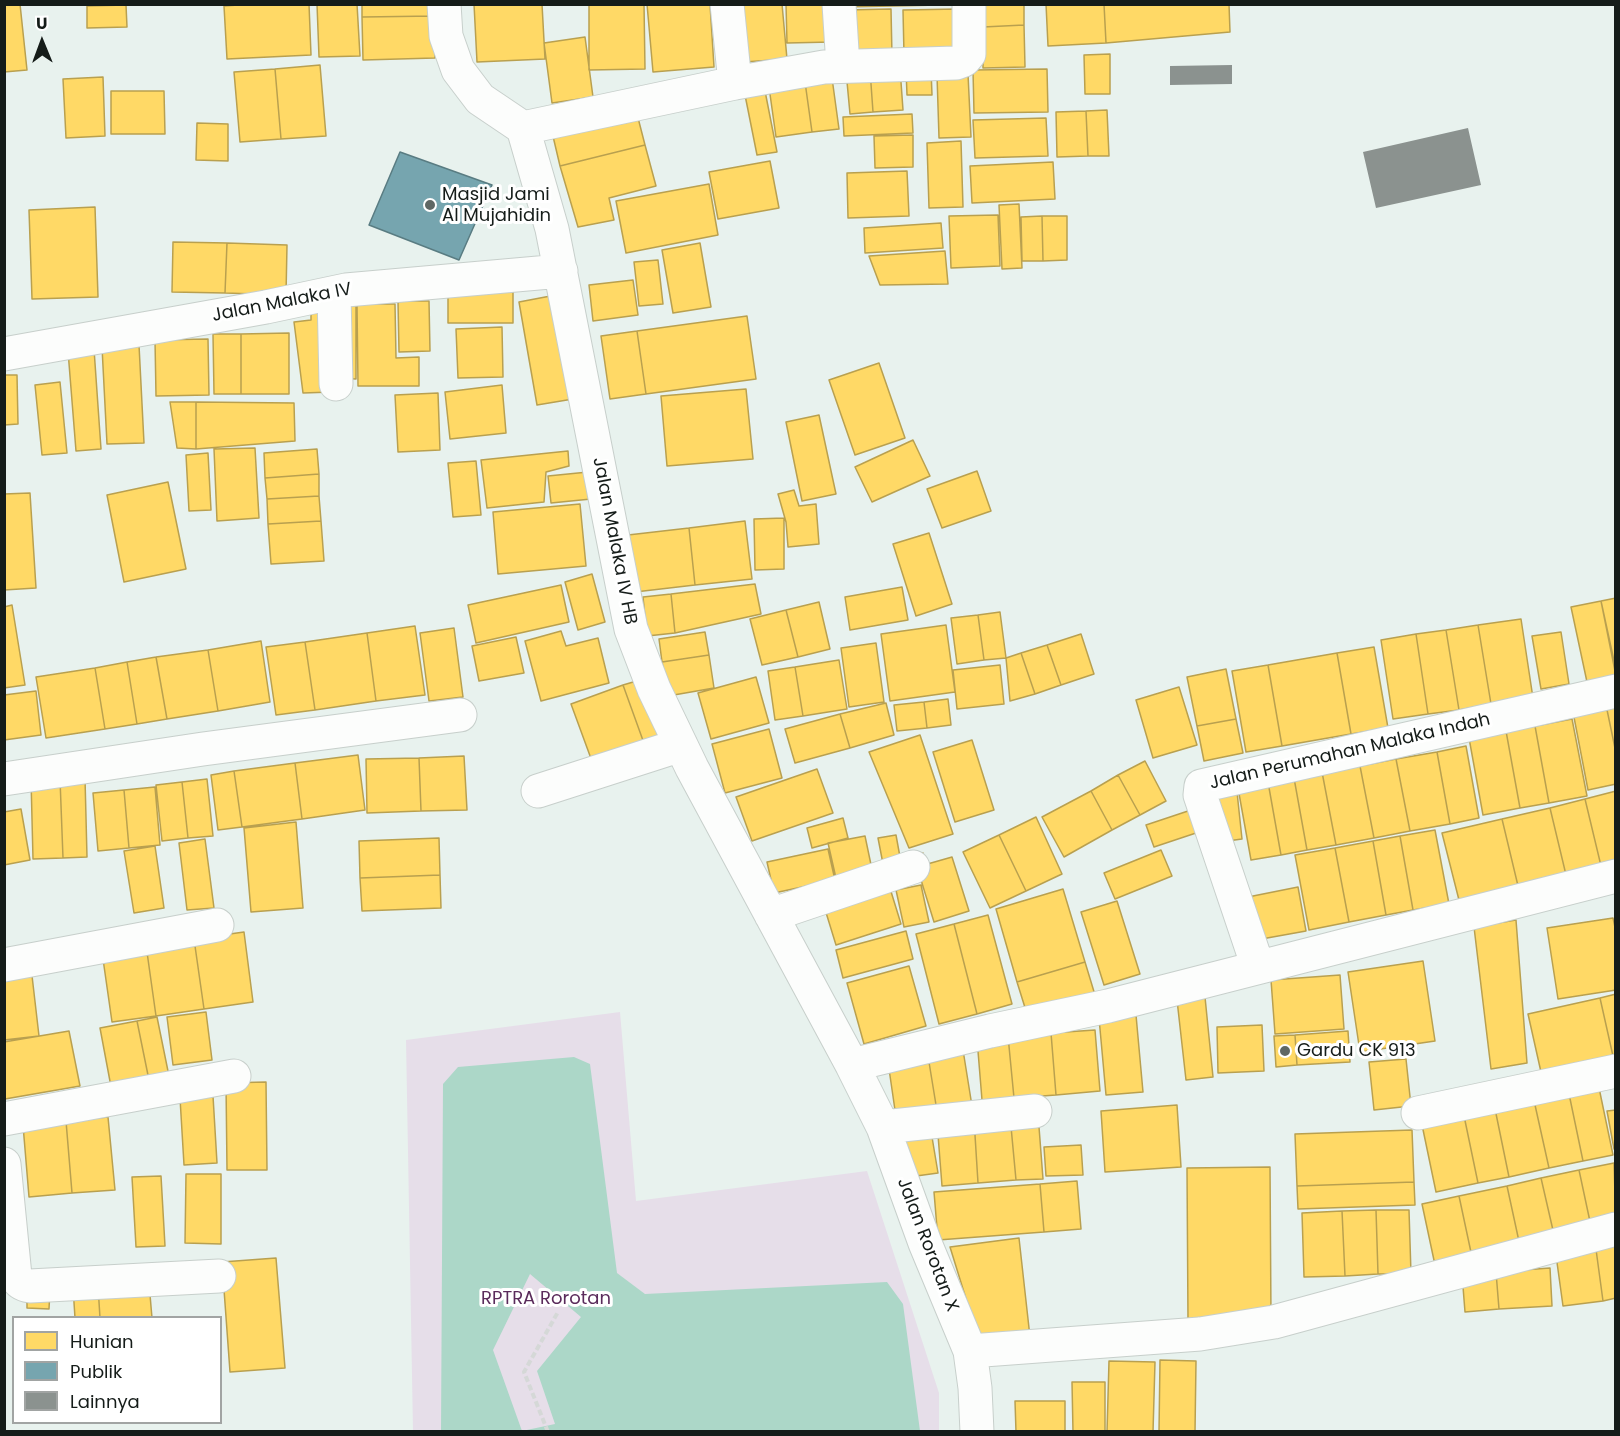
<!DOCTYPE html>
<html>
<head>
<meta charset="utf-8">
<style>
	body { margin:0 }
	#map { position:relative; width:1620px; height:1436px; overflow:hidden; background:#e8f2ee; font-family:Poppins,sans-serif }
	canvas { display:block }
	.frame { position:absolute; inset:0; border:6px solid #151c19; pointer-events:none }
	.legend { position:absolute; left:12px; top:1316px; width:210px; height:108px; box-sizing:border-box; background:#fff; border:2px solid #a1a4a3; margin:0; padding:8px 10px; list-style:none; font-size:18px; color:#151c19 }
	.legend li { display:flex; align-items:center; gap:12px; height:30px }
	.legend b { width:30px; border:2px solid #a1a4a3 }
	.north { position:absolute; left:12px; top:12px; width:60px; height:60px; -webkit-text-stroke:4px #fff; paint-order:stroke; rotate:359deg; font-size:16px; font-weight:700; line-height:24px; text-align:center; color:#151c19 }
	.north::after { content:''; display:block; margin:auto; width:21px; height:27px; background:#151c19; clip-path:polygon(50% 0,100% 100%,50% 72%,0 100%) }
</style>
</head>
<body>
<div id="map">
<canvas width="1620" height="1436"></canvas>
<div class="frame"></div>
<ul class="legend">
<li><b style="height:16px;background:#ffd966"></b>Hunian</li>
<li><b style="height:16px;background:#76a5af"></b>Publik</li>
<li><b style="height:16px;background:#8b928f"></b>Lainnya</li>
</ul>
<div class="north">U</div>
</div>
<script>
const ctx = document.querySelector('canvas').getContext('2d');
ctx.lineJoin = 'round';
function fillPath(path, color) {
  ctx.fillStyle = color;
  ctx.fill(path, 'evenodd');
}
function trace(path, color, width, dash) {
  ctx.strokeStyle = color;
  ctx.lineWidth = width;
  ctx.lineCap = dash ? 'butt' : 'round';
  ctx.setLineDash(dash || []);
  ctx.stroke(path);
}
function write(font, color, halo, rows, align = 'center') {
  ctx.font = font + ' Poppins,sans-serif';
  ctx.lineWidth = 6;
  ctx.setLineDash([]);
  ctx.textBaseline = 'middle';
  ctx.strokeStyle = halo;
  ctx.fillStyle = color;
  for (const [text, x, y, turn = 0] of rows) {
    ctx.save();
    ctx.translate(x, y);
    ctx.rotate((+turn || 0) * Math.PI / 180);
    ctx.textAlign = isNaN(turn) ? turn : align;
    if (halo) ctx.strokeText(text, 0, 0);
    ctx.fillText(text, 0, 0);
    ctx.restore();
  }
}
const green = new Path2D(`
	M620 1012 636 1201 867 1171 939 1393V1431H413L406 1040Z`);
const water = new Path2D(`
	M574 1057 590 1064 617 1273 645 1294 887 1282 903 1304 920 1431H441L443 1084 458 1067ZM530 1274 581 1317 537 1371 555 1424 522 1431 493 1350Z`);
const homes = new Path2D(`
	M4 4H20L27 70 4 72Z
	M87 4H126V5L87 6Z
	M253 4H309L311 55 227 59 224 6Z
	M317 4H357L360 56 319 57Z
	M362 4H435V16L362 17Z
	M474 4H542L545 59 477 62Z
	M589 4H644L645 69 589 70Z
	M647 4H710L714 67 653 72Z
	M739 4H782L787 59 744 62Z
	M786 4H831L832 42 787 43Z
	M843 4H941V5L843 7Z
	M982 4H1024V25L983 27Z
	M1046 4H1104L1106 43 1048 46Z
	M1104 4H1229L1230 32 1106 43Z
	M126 5 127 27 87 28V6Z
	M891 9 892 56H846L845 10Z
	M959 9 960 54 904 55 903 10Z
	M435 16V58L363 60 362 17Z
	M1024 25 1025 67 983 68V27Z
	M585 37 593 97 552 103 544 43Z
	M1110 54V94H1085L1084 55Z
	M320 65 326 136 281 139 275 69Z
	M900 68 903 110 873 112 870 70Z
	M275 69 281 139 240 142 234 72Z
	M931 69 932 95H907L906 70Z
	M1047 69 1048 112 974 113 973 70Z
	M870 70 873 112 850 114 846 71Z
	M968 74 971 137 939 138 937 75Z
	M103 77 105 136 66 138 63 79Z
	M832 78 839 129 812 132 805 82Z
	M805 82 812 132 776 137 769 87Z
	M111 91H164L165 134H111Z
	M765 91 777 152 757 155 745 95Z
	M636 110 645 145 560 166 552 132Z
	M1107 110 1109 156H1088L1086 111Z
	M1086 111 1088 156 1057 157 1056 112Z
	M912 114 913 133 844 136 843 117Z
	M1046 118 1048 156 975 158 973 120Z
	M197 123 228 124V161L196 160Z
	M913 135V167L875 168 874 136Z
	M961 141 963 207 929 208 927 143Z
	M645 145 656 186 609 198 614 220 578 227 560 166Z
	M770 161 779 208 718 219 709 172Z
	M1053 162 1055 199 972 203 970 166Z
	M907 171 909 216 848 218 847 173Z
	M709 184 718 235 626 253 616 201Z
	M1019 204 1022 268 1002 269 999 205Z
	M95 207 98 297 32 299 29 210Z
	M998 215 1000 266 951 268 949 216Z
	M1042 216H1067V260L1043 261Z
	M1042 216 1043 261H1022L1021 217Z
	M941 223 943 248 865 253 864 228Z
	M173 242 227 243 225 293 172 292Z
	M227 243 287 245 286 295 225 293Z
	M700 243 711 307 673 313 662 250Z
	M945 251 948 284 880 285 869 256Z
	M658 260 663 304 639 306 634 262Z
	M633 280 638 315 593 321 589 285Z
	M513 289V323H448V290Z
	M561 294 579 398 537 405 519 302Z
	M398 301H429L430 351 399 352Z
	M336 304H356V379L337 378Z
	M357 304H395L396 358 419 357V386H358Z
	M311 306 332 307V392L303 393 294 322 311 320Z
	M747 316 756 379 646 394 637 331Z
	M502 327 503 377 458 378 456 329Z
	M637 331 646 394 610 399 601 336Z
	M289 333V394H241V334Z
	M213 334H241V394H214Z
	M208 339 209 395 156 396 155 340Z
	M139 345 144 443 107 444 102 347Z
	M94 349 101 449 76 451 68 351Z
	M879 363 905 438 855 455 829 380Z
	M4 375H17L18 424 4 425Z
	M60 382 67 453 42 455 35 385Z
	M502 385 506 433 450 439 445 392Z
	M746 389 753 459 667 466 661 396Z
	M438 393 440 450 398 452 395 395Z
	M170 402H196V449L177 448Z
	M196 402 294 403 295 441 196 449Z
	M819 415 836 494 802 501 786 422Z
	M913 440 930 476 872 502 855 467Z
	M255 448 259 518 217 521 214 449Z
	M317 449 319 474 265 478 264 453Z
	M568 451 569 466 546 472 544 502 487 508 481 460Z
	M208 453 211 510 189 511 186 455Z
	M476 461 481 515 453 517 448 463Z
	M977 471 991 511 942 528 927 489Z
	M588 472 591 499 551 503 548 476Z
	M319 474V496L267 499 265 478Z
	M168 482 186 569 124 582 107 495Z
	M794 490 799 506 816 504 819 544 788 547 786 522 778 494Z
	M30 493 36 588 4 590V494Z
	M319 496 321 521 268 524 267 499Z
	M580 504 586 566 498 574 493 512Z
	M784 518V569L755 570 754 519Z
	M321 521 324 561 271 564 268 524Z
	M745 521 752 579 695 585 689 528Z
	M689 528 695 585 635 592 628 535Z
	M929 533 952 604 916 616 893 544Z
	M592 574 605 622 578 630 565 582Z
	M755 584 761 614 675 633 671 594Z
	M561 585 569 622 476 643 468 605Z
	M902 587 908 620 850 630 845 597Z
	M671 594 675 633 647 636 643 597Z
	M1616 598V670L1601 601Z
	M1601 601 1616 676 1587 682 1571 607Z
	M819 602 830 649 798 657 786 610Z
	M12 605 25 685 4 688V607Z
	M786 610 798 657 762 665 750 619Z
	M1000 612 1006 658 984 660 978 615Z
	M978 615 984 660 957 664 951 618Z
	M1521 619 1533 698 1491 704 1478 625Z
	M946 625 955 692 890 701 881 634Z
	M1478 625 1491 704 1459 710 1446 630Z
	M415 626 425 695 376 701 367 633Z
	M454 628 463 697 429 701 420 633Z
	M1446 630 1459 710 1428 714 1416 634Z
	M561 631 566 646 598 638 609 683 541 701 525 641Z
	M705 632 709 655 662 662 659 639Z
	M1561 632 1569 684 1541 689 1532 636Z
	M367 633 376 701 315 710 305 642Z
	M1081 634 1094 674 1061 685 1047 645Z
	M1416 634 1428 714 1393 719 1381 640Z
	M516 637 524 673 479 681 472 646Z
	M261 641 270 702 218 711 208 650Z
	M305 642 315 710 276 715 266 647Z
	M876 643 884 702 849 707 841 648Z
	M1047 645 1061 685 1035 694 1021 653Z
	M1374 647 1388 728 1351 734 1337 653Z
	M208 650 218 711 167 719 156 657Z
	M1021 653 1035 694 1010 701 1006 658Z
	M1337 653 1351 734 1282 746 1268 665Z
	M709 655 714 688 668 696 662 662Z
	M156 657 167 719 137 724 127 662Z
	M839 660 847 709 803 716 795 667Z
	M127 662 137 724 105 729 95 668Z
	M1000 665 1004 704 957 709 953 670Z
	M1268 665 1282 746 1246 752 1232 671Z
	M795 667 803 716 775 720 768 671Z
	M95 668 105 729 46 738 36 677Z
	M1226 669 1236 719 1197 726 1187 677Z
	M756 677 769 723 711 739 698 693Z
	M640 680 661 740 645 746 623 685Z
	M623 685 645 746 593 764 571 704Z
	M1179 687 1197 745 1153 758 1136 700Z
	M36 691 41 735 4 740V695Z
	M948 699 951 725 927 728 924 702Z
	M924 702 927 728 897 731 894 705Z
	M886 703 894 735 850 748 840 714Z
	M1616 703V753L1606 705Z
	M1606 705 1616 753V784L1588 790 1573 712Z
	M840 714 850 748 795 763 785 729Z
	M1236 719 1243 753 1204 761 1197 726Z
	M1572 719 1587 796 1549 803 1535 726Z
	M1535 726 1549 803 1520 808 1506 731Z
	M769 729 782 778 725 793 712 744Z
	M1506 731 1520 808 1483 815 1469 738Z
	M920 735 953 834 909 848 869 752Z
	M972 740 994 810 955 822 933 752Z
	M1466 746 1479 818 1450 824 1437 752Z
	M1437 752 1450 824 1410 831 1396 759Z
	M358 755 365 810 302 819 295 763Z
	M464 756 467 810 421 811 419 758Z
	M419 758 421 811 367 813 366 759Z
	M1396 759 1410 831 1374 838 1360 766Z
	M1145 761 1166 801 1140 815 1118 775Z
	M295 763 302 819 242 827 234 771Z
	M1360 766 1374 838 1336 845 1322 772Z
	M817 769 833 813 752 841 736 797Z
	M234 771 242 827 218 830 211 775Z
	M1322 772 1336 845 1307 850 1294 778Z
	M1118 775 1140 815 1112 830 1091 791Z
	M85 778 87 857 63 858 60 779Z
	M1294 778 1307 850 1281 855 1268 782Z
	M31 779H60L63 858 33 859Z
	M207 779 213 836 188 838 182 782Z
	M182 782 188 838 162 841 156 785Z
	M1268 782 1281 855 1251 860 1238 788Z
	M155 787 160 845 129 848 124 790Z
	M124 790 129 848 98 851 93 793Z
	M1091 791 1112 830 1064 857 1042 817Z
	M1616 791V867L1602 870 1585 799Z
	M1237 792 1242 839 1220 842 1215 794Z
	M1585 799 1602 870 1567 879 1550 808Z
	M1550 808 1567 879 1519 890 1502 819Z
	M21 809 30 860 4 865V812Z
	M1191 810 1199 832 1154 847 1146 825Z
	M1036 817 1062 874 1026 891 999 835Z
	M843 818 848 838 812 848 807 828Z
	M1502 819 1519 890 1460 904 1442 833Z
	M296 822 303 908 251 912 244 828Z
	M1435 830 1449 904 1413 910 1400 836Z
	M896 835 900 857 923 853 925 863 884 869 878 838Z
	M999 835 1026 891 990 908 963 852Z
	M865 836 874 879 838 887 828 843Z
	M1400 836 1413 910 1386 915 1373 841Z
	M439 838 440 875 360 878 359 841Z
	M205 839 214 908 187 910 179 843Z
	M1373 841 1386 915 1349 922 1335 848Z
	M155 846 164 908 134 913 124 851Z
	M1335 848 1349 922 1309 930 1295 855Z
	M828 849 835 880 774 893 767 862Z
	M1161 850 1172 876 1115 899 1104 873Z
	M952 857 969 911 934 922 917 867Z
	M440 875 441 908 362 911 360 878Z
	M889 885 901 924 836 945 824 906Z
	M921 885 929 922 904 927 896 890Z
	M1298 887 1306 931 1256 940 1248 897Z
	M1063 889 1085 962 1017 982 996 909Z
	M1117 901 1140 974 1104 985 1081 912Z
	M988 915 1012 1004 977 1014 954 924Z
	M1613 918 1616 932V990L1558 999 1547 928Z
	M1516 920 1527 1063 1491 1069 1474 927Z
	M954 924 977 1014 939 1024 916 934Z
	M906 931 913 959 843 978 836 950Z
	M244 932 253 1002 204 1009 194 939Z
	M194 939 204 1009 156 1016 146 945Z
	M146 945 156 1016 112 1022 102 952Z
	M1423 961 1435 1041 1360 1052 1348 972Z
	M1085 962 1095 995 1027 1014 1017 982Z
	M909 966 926 1026 864 1044 847 983Z
	M31 967 39 1036 4 1040V970Z
	M1340 975 1344 1029 1275 1034 1271 980Z
	M1616 994 1615 1065 1600 998Z
	M1205 997 1213 1077 1186 1080 1177 1000Z
	M1600 998 1615 1065 1543 1081 1528 1014Z
	M206 1012 212 1060 173 1065 167 1017Z
	M1136 1015 1143 1092 1106 1095 1099 1018Z
	M157 1017 170 1081 150 1085 137 1021Z
	M137 1021 150 1085 112 1092 100 1028Z
	M1262 1025 1264 1071 1218 1073 1217 1027Z
	M1095 1030 1100 1091 1056 1095 1051 1033Z
	M69 1031 80 1086 5 1099 4 1042Z
	M1348 1031 1350 1062 1297 1065 1295 1035Z
	M1051 1033 1056 1095 1014 1098 1008 1036Z
	M1295 1035 1297 1065 1276 1067 1274 1036Z
	M1008 1036 1014 1098 982 1100 977 1039Z
	M963 1050 972 1106 937 1111 928 1056Z
	M928 1056 937 1111 896 1117 888 1062Z
	M1406 1059 1411 1106 1374 1110 1369 1062Z
	M266 1082 267 1170H227L226 1083Z
	M1598 1083 1613 1155 1583 1161 1568 1089Z
	M1568 1089 1583 1161 1549 1168 1533 1096Z
	M213 1096 217 1163 184 1165 180 1098Z
	M1533 1096 1549 1168 1509 1177 1494 1104Z
	M1494 1104 1509 1177 1478 1183 1463 1111Z
	M1177 1105 1181 1167 1105 1172 1101 1111Z
	M1616 1110V1149H1614L1607 1111Z
	M1463 1111 1478 1183 1436 1192 1421 1120Z
	M1038 1114 1043 1179 1016 1180 1010 1116Z
	M1010 1116 1016 1180 978 1183 974 1119Z
	M108 1117 115 1190 72 1193 66 1121Z
	M974 1119 978 1183 942 1186 937 1122Z
	M66 1121 72 1193 29 1197 23 1125Z
	M930 1125 938 1173 909 1177 902 1130Z
	M1412 1130 1414 1182 1297 1186 1295 1134Z
	M1081 1145 1083 1175 1046 1176 1044 1147Z
	M1614 1163 1616 1226 1592 1231 1579 1170Z
	M1270 1167 1271 1320 1188 1321 1187 1168Z
	M1579 1170 1592 1231 1555 1239 1541 1178Z
	M186 1174H221V1244L185 1243Z
	M161 1176 165 1246 136 1247 132 1177Z
	M1541 1178 1555 1239 1520 1246 1507 1186Z
	M1077 1181 1081 1229 1044 1232 1040 1184Z
	M1414 1182 1415 1205 1298 1209 1297 1186Z
	M1040 1184 1044 1232 938 1240 934 1192Z
	M1507 1186 1520 1246 1472 1257 1459 1196Z
	M1459 1196 1472 1257 1435 1265 1422 1204Z
	M1376 1210 1378 1274 1345 1276 1342 1211Z
	M1376 1210H1409L1411 1274H1378Z
	M1342 1211 1345 1276 1304 1277 1302 1213Z
	M1616 1236V1298L1603 1301 1595 1242Z
	M1019 1238 1030 1337 980 1344 950 1247Z
	M1595 1242 1603 1301 1563 1306 1555 1248Z
	M276 1258 285 1368 230 1372 222 1262Z
	M1550 1268 1552 1306 1499 1309 1496 1272Z
	M1496 1272 1499 1309 1465 1312 1462 1274Z
	M149 1283 152 1318H100L98 1286Z
	M98 1286 100 1318H75L73 1287Z
	M27 1289 50 1290 49 1309 27 1308Z
	M1160 1360 1196 1361 1195 1432H1159Z
	M1109 1361 1155 1362 1153 1432H1107Z
	M1072 1382H1105V1432H1073Z
	M1015 1401H1065V1432H1016Z`);
const public = new Path2D(`
	M400 152 492 185 459 260 369 225Z`);
const building = new Path2D(`
	M1232 65V84L1170 85V66Z
	M1468 128 1481 185 1376 208 1363 152Z`);
const path = new Path2D(`
	M548 1432 524 1372 558 1312`);
const minor = new Path2D(`
	M444 4 446 36 458 70 480 99 523 128 552 229 631 629 654 689 692 768 852 1065 883 1127 925 1243 970 1351 975 1388 977 1432
	M727 4 735 83
	M839 4 843 66
	M523 128 735 83 824 67 956 63 964 60 969 54V4
	M334 293 336 384
	M4 354 266 307 346 290 561 271
	M4 779 203 749 460 715
	M538 791 681 745
	M771 915 913 867
	M4 965 217 925
	M1258 967 1200 795 1201 786 1616 691
	M852 1065 990 1031 1108 1006 1616 876
	M1418 1113 1616 1071
	M4 1119 234 1076
	M883 1127 1035 1111
	M4 1164 15 1276C19 1282 22 1285 30 1286L219 1276
	M970 1351 1200 1334 1274 1322 1616 1229`);
const markers = [
	[430,205,6,"#5f6764"],
	[1285,1051,6,"#5f6764"]
];
const poiNames = [
	["Masjid Jami",442,195],
	["Al Mujahidin",442,216],
	["Gardu CK 913",1297,1051]
];
const streetNames = [
	["Jalan Malaka IV",282,303,-11],
	["Jalan Malaka IV HB",614,541,79],
	["Jalan Perumahan Malaka Indah",1350,752,-13],
	["Jalan Rorotan X",927,1245,69]
];
const parkNames = [
	["RPTRA Rorotan",546,1299]
];
fillPath(green, '#e6dee9');
fillPath(water, '#acd7c8');
fillPath(homes, '#ffd966');
trace(homes, '#b9a04f', 1.5);
fillPath(public, '#76a5af');
trace(public, '#597c82', 1.5);
fillPath(building, '#8b928f');
trace(minor, '#c7cfcb', 35);
trace(path, '#d5d8d7', 4, [6, 3]);
trace(minor, '#fcfdfc', 33);
for (const [x, y, r, color] of markers) {
  const dot = new Path2D();
  dot.arc(x, y, r, 0, 2 * Math.PI);
  ctx.fillStyle = color;
  ctx.fill(dot);
  trace(dot, '#fff', 2);
}
write('18px', '#151c19', '#fff', poiNames, 'left');
write('18px', '#151c19', '#fff', streetNames);
write('18px', '#5a2b5b', '#fff', parkNames);
</script>
</body>
</html>
